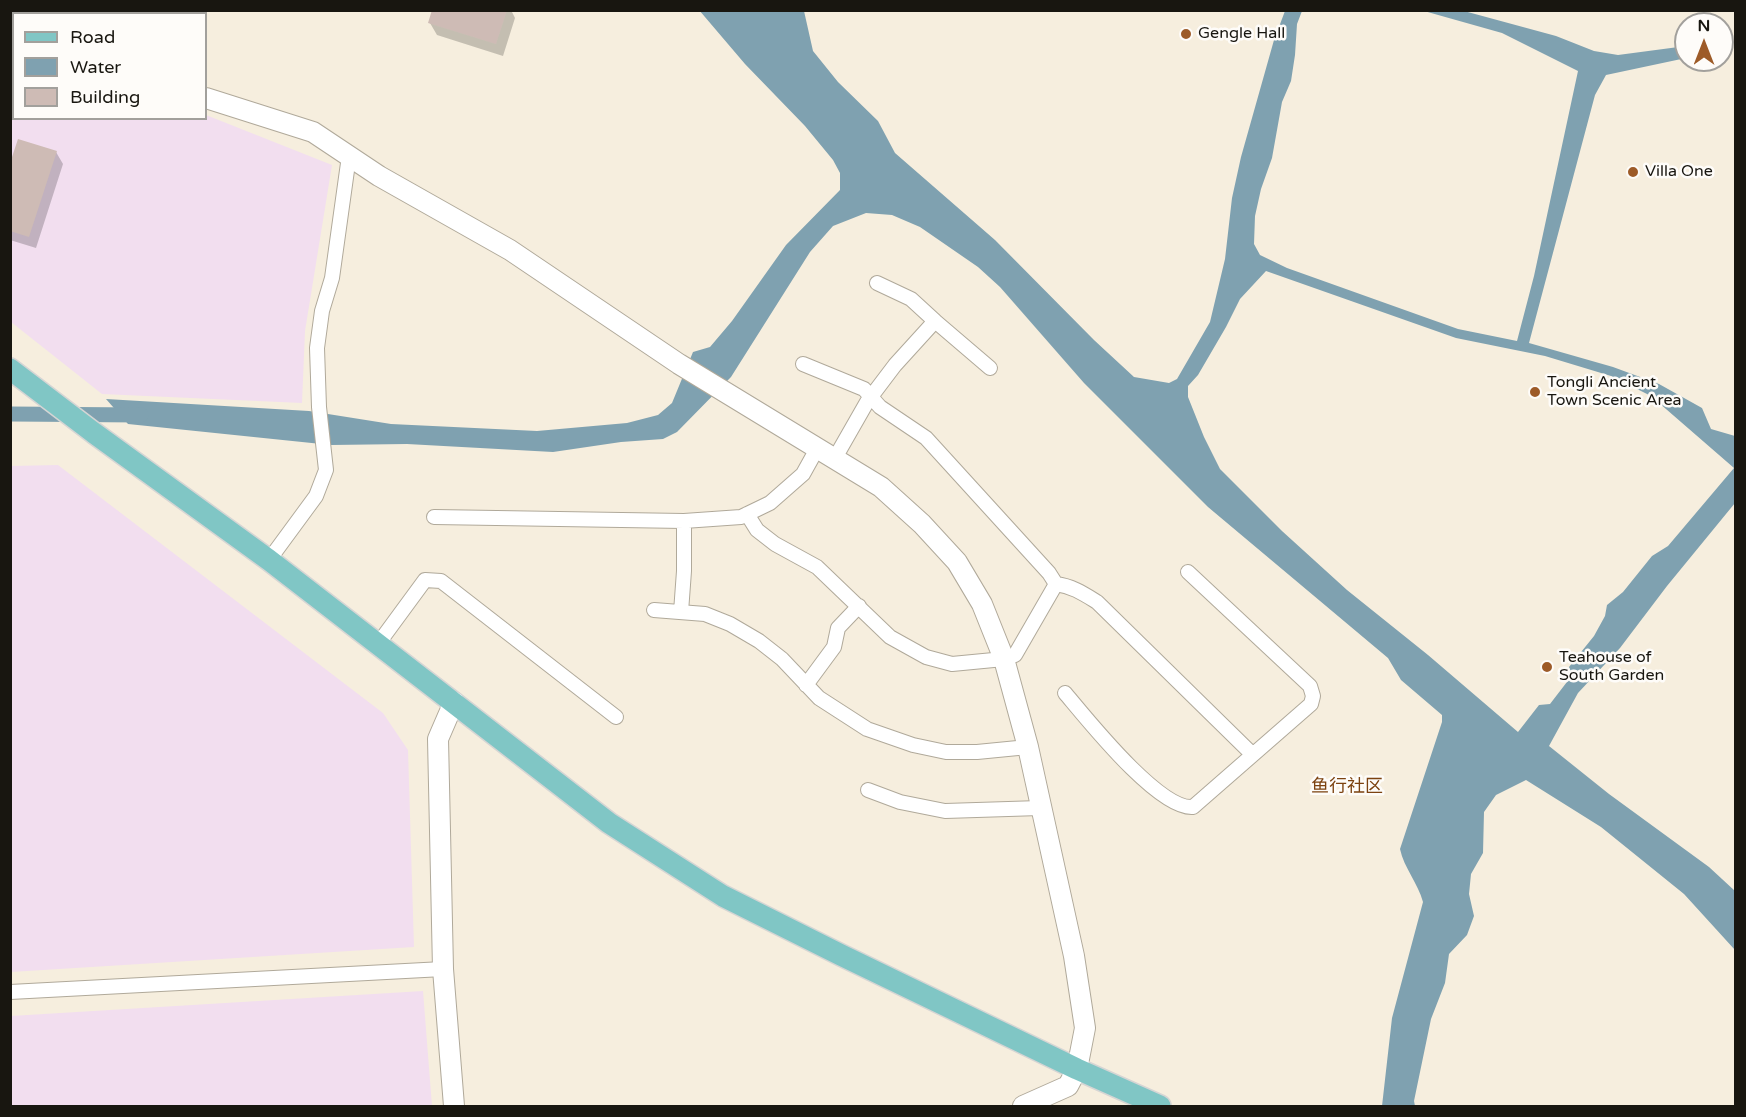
<!DOCTYPE html>
<html>
<head>
<meta charset="utf-8">
<style>
	body { margin:0 }
	#map { position:relative; width:1746px; height:1117px; overflow:hidden; background:#f6eede; font-family:"Varela Round",sans-serif }
	canvas { display:block }
	.frame { position:absolute; inset:0; border:12px solid #181610; pointer-events:none }
	.legend { position:absolute; left:12px; top:12px; width:195px; height:108px; box-sizing:border-box; background:#fefcf9; border:2px solid #a2a09c; margin:0; padding:8px 10px; list-style:none; font-size:18px; color:#181610 }
	.legend li { display:flex; align-items:center; gap:12px; height:30px }
	.legend b { width:30px; border:2px solid #a2a09c }
	.north { position:absolute; left:1674px; top:12px; width:60px; height:60px; box-sizing:border-box; background:#fefcf9; border:2px solid #a2a09c; border-radius:50%; rotate:0deg; font-size:16px; font-weight:700; line-height:24px; text-align:center; color:#181610 }
	.north::after { content:''; display:block; margin:auto; width:21px; height:27px; background:#9d5b28; clip-path:polygon(50% 0,100% 100%,50% 72%,0 100%) }
</style>
</head>
<body>
<div id="map">
<canvas width="1746" height="1117"></canvas>
<div class="frame"></div>
<ul class="legend">
<li><b style="height:8px;background:#80c6c5"></b>Road</li>
<li><b style="height:16px;background:#7fa1b0"></b>Water</li>
<li><b style="height:16px;background:#cebbb5"></b>Building</li>
</ul>
<div class="north">N</div>
</div>
<script>
const ctx = document.querySelector('canvas').getContext('2d');
ctx.lineJoin = 'round';
function fillPath(path, color) {
  ctx.fillStyle = color;
  ctx.fill(path, 'evenodd');
}
function trace(path, color, width, dash) {
  ctx.strokeStyle = color;
  ctx.lineWidth = width;
  ctx.lineCap = dash ? 'butt' : 'round';
  ctx.setLineDash(dash || []);
  ctx.stroke(path);
}
function write(font, color, halo, rows, align = 'center') {
  ctx.font = font + ' "Varela Round","Noto Sans SC",sans-serif';
  ctx.lineWidth = 5;
  ctx.setLineDash([]);
  ctx.textBaseline = 'middle';
  ctx.strokeStyle = halo;
  ctx.fillStyle = color;
  for (const [text, x, y, turn = 0] of rows) {
    ctx.save();
    ctx.translate(x, y);
    ctx.rotate((+turn || 0) * Math.PI / 180);
    ctx.textAlign = isNaN(turn) ? turn : align;
    if (halo) ctx.strokeText(text, 0, 0);
    ctx.fillText(text, 0, 0);
    ctx.restore();
  }
}
const industrial = new Path2D(`
	M10 72 13 73 14 118H206V115L332 165 305 331 302 403 102 394 11 322Z
	M58 465 383 713 408 750 414 947 11 972V466Z
	M423 991 432 1106H11V1016Z`);
const water = new Path2D(`
	M699 10 804 11 813 51 838 82 878 121 895 153 995 240 1094 340 1134 377 1169 383 1177 379 1210 322 1225 259 1232 198 1241 157 1274 40 1285 11H1302L1297 24 1295 55 1291 81 1282 102 1272 158 1261 189 1255 216 1254 244 1260 255 1287 268 1458 329 1517 341 1534 276 1578 71 1502 33 1424 11H1464L1556 36 1594 51 1618 55 1686 46V58L1606 75 1595 95 1529 343 1613 367 1659 384 1702 408 1711 429 1735 436V503L1667 586 1620 648 1578 693 1549 746 1609 794 1709 867 1735 891V950L1684 894 1601 827 1526 780 1496 795 1484 812 1483 853 1471 874 1469 894 1474 916 1467 935 1449 954 1445 983 1431 1019 1414 1101 1415 1106H1382L1392 1018 1423 902C1418 883 1404 868 1400 849L1442 722V715L1401 680 1388 658 1208 507 1084 383 1000 287 978 267 920 227 892 215 866 213 833 226 810 252 731 377 677 432 663 439 621 442 553 452 407 444 331 445 128 424 106 399 309 411 391 424 537 431 627 423 658 415 672 403 693 352 710 347 732 321 786 245 840 190V173L833 160 805 126 745 64ZM1266 271 1456 338 1545 356 1611 376 1651 396 1734 468 1668 546 1652 556 1623 592 1607 605 1605 616 1594 636 1569 667 1570 678 1550 704 1539 705 1518 732 1428 655 1347 590 1282 531 1220 469 1204 437 1188 397V386L1198 375 1226 327 1240 299Z`);
const shadow = new Path2D(`
	M434 10H511L515 18 503 56 437 35 430 23Z
	M56 152 63 164 36 248 10 240V168Z`);
const canal = new Path2D(`
	M10 414 141 415`);
const building = new Path2D(`
	M432 10H507L496 44 428 23Z
	M18 139 57 151 29 237 10 231V163Z`);
const street = new Path2D(`
	M877 283 911 299 935 321
	M803 364 864 389 880 407 926 438 1049 573 1056 584
	M835 458 867 402 895 365 935 321 990 368
	M747 514 757 530 775 544 817 567 890 637 926 657 952 664 1004 659 1015 655 1056 584C1072 586 1084 594 1097 602L1252 754
	M434 517 684 521 741 517 770 503 803 474 818 447
	M269 560 316 496 326 470 319 407 317 348 322 311 332 278 349 156
	M654 610 705 614 730 624 759 641 782 659 819 698 867 729 913 745 946 752H977L1028 747
	M681 612 684 571V521
	M378 644 425 580 441 581 616 717
	M806 685 834 647 838 628 859 606
	M1065 693C1087 719 1159 810 1193 807L1311 704 1313 696 1310 686 1188 572
	M868 790 900 802 945 811 1040 808
	M10 992 443 969`);
const secondary = new Path2D(`
	M10 58 14 59
	M206 98 313 132 379 176 510 250 679 364 881 487 922 524 957 562 982 604 1004 659 1028 747 1074 956 1085 1028 1077 1069 1068 1086 1023 1106
	M454 1106 443 969 438 739 454 702`);
const primary = new Path2D(`
	M10 369 94 433 269 560 609 823 723 896 841 955 1077 1069 1160 1106`);
const markers = [
	[1186,34,6,"#9d5b28"],
	[1633,172,6,"#9d5b28"],
	[1535,392,6,"#9d5b28"],
	[1547,667,6,"#9d5b28"]
];
const poiNames = [
	["Gengle Hall",1198,34],
	["Villa One",1645,172],
	["Tongli Ancient",1547,383],
	["Town Scenic Area",1547,401],
	["Teahouse of",1559,658],
	["South Garden",1559,676]
];
const neighbourhoodNames = [
	["鱼行社区",1347,787]
];
fillPath(industrial, '#f2deef');
fillPath(water, '#7fa1b0');
fillPath(shadow, '#0003');
trace(canal, '#7fa1b0', 15);
fillPath(building, '#cebbb5');
trace(street, '#b0a99a', 16);
trace(secondary, '#b0a99a', 22);
trace(primary, '#d5d5d4', 24);
trace(street, '#fff', 14);
trace(secondary, '#fff', 20);
trace(primary, '#80c6c5', 21);
for (const [x, y, r, color] of markers) {
  const dot = new Path2D();
  dot.arc(x, y, r, 0, 2 * Math.PI);
  ctx.fillStyle = color;
  ctx.fill(dot);
  trace(dot, '#fefcf9', 2);
}
write('16px', '#181610', '#fefcf9', poiNames, 'left');
write('18px', '#7c4210', '#fefcf9', neighbourhoodNames);
</script>
</body>
</html>
